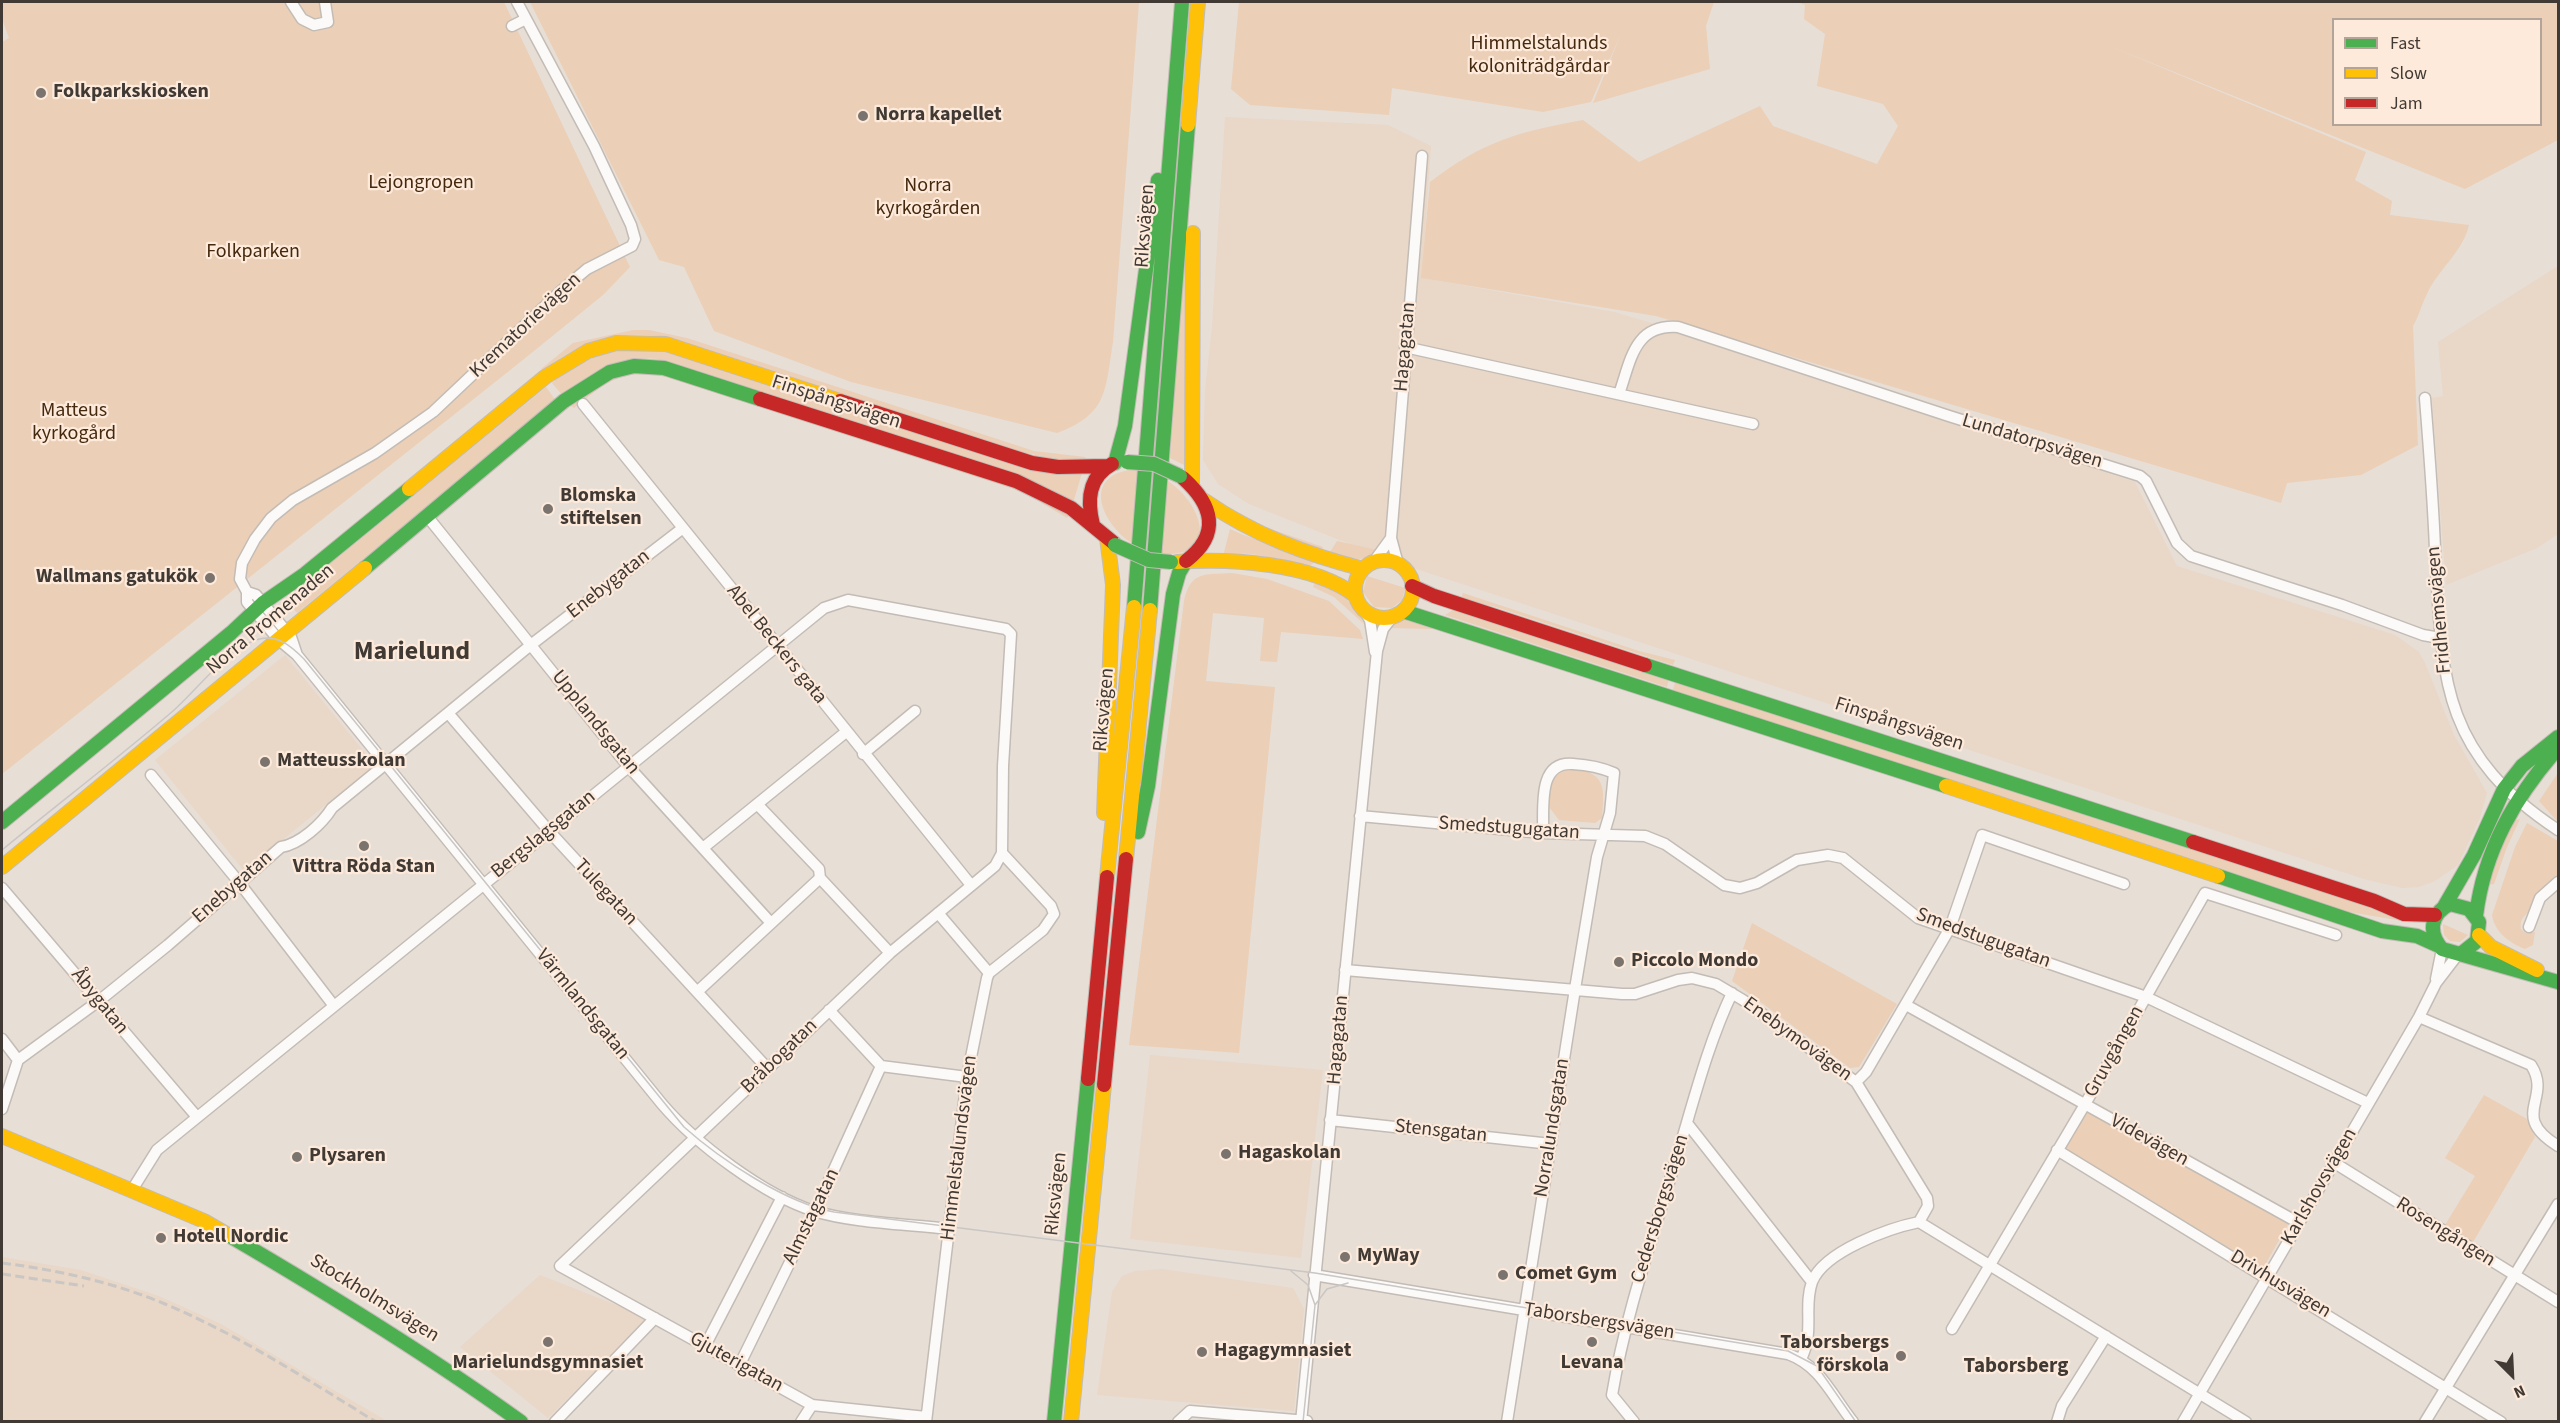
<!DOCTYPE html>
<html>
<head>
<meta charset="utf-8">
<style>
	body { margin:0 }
	#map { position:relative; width:2560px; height:1423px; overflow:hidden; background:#e7ded6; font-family:"Source Sans 3",sans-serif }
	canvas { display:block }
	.frame { position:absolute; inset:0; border:3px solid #413a34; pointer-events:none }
	.legend { position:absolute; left:2332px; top:18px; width:210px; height:108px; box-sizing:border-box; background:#fdeadb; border:2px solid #b2a498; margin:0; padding:8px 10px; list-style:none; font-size:18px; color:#413a34 }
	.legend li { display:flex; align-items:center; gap:12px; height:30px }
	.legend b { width:30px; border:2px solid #b2a498 }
	.north { position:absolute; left:2482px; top:1345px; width:60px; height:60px; -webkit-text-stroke:4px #fdeadb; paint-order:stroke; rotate:156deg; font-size:16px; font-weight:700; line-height:24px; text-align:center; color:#413a34 }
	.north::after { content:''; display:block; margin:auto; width:21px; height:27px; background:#413a34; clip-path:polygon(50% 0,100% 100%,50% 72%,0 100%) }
</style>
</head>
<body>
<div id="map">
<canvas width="2560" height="1423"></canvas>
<div class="frame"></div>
<ul class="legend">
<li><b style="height:8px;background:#4caf50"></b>Fast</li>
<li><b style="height:8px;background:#ffc107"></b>Slow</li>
<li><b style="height:8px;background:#c62828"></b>Jam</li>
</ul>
<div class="north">N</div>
</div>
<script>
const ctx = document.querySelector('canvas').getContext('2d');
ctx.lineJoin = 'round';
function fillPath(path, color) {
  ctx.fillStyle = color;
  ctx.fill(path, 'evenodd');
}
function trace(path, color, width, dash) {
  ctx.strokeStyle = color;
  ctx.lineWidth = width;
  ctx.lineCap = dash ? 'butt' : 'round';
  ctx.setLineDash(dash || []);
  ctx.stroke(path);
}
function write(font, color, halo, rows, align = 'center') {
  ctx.font = font + ' "Source Sans 3",sans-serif';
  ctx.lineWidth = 4.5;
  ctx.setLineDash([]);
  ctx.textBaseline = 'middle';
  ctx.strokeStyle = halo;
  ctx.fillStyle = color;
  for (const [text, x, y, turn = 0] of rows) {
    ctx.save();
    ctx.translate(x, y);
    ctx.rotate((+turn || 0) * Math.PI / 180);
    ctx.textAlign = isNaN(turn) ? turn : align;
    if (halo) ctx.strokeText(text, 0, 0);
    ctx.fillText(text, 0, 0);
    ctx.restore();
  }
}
const built = new Path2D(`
	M1225 117 1388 125 1431 146 1422 278 1614 312 1695 336 2135 482 2177 566 2395 635 2419 652 2425 663 2454 735 2487 793 2480 818 2458 865 2435 881 2419 887 2402 888 2364 879 1395 562 1249 504 1218 484 1203 460 1205 390 1212 327Z
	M2558 266V534L2537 548 2446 585 2432 398 2443 396 2438 342Z
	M285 655 375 765 244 871 155 760Z
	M1150 1055 1323 1070 1301 1258 1130 1239Z
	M2 1257 81 1270 159 1296 221 1324 387 1421H2Z
	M1162 1269 1293 1288 1304 1309 1294 1411 1097 1395 1112 1292 1122 1276 1135 1271Z
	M540 1275 642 1315 645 1321 548 1418 460 1347Z`);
const green = new Path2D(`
	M2 2H504L630 267 603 295 524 359 2 774V42L9 38 2 19Z
	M530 2H1139L1113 342C1105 391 1108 414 1057 433L851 382 714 331 684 267 659 260Z
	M1239 2H1714L1706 26 1710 69 1593 103 1622 31 1591 102 1543 112 1392 88 1389 115 1250 105 1231 89Z
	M1798 2H2558V140L2465 189 2102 43 2366 152 2355 180 2392 201 2390 215 2469 225C2463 252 2437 270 2426 296 2421 306 2419 316 2413 326L2418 445 2361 475 2287 483 2281 503 1656 316 1421 278 1430 182C1484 141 1517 132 1583 120L1639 162 1760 106 1773 126 1877 164 1898 126 1883 104 1817 86 1825 34 1804 19 1805 5ZM2334 20H2540V124H2334Z
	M1189 195 1184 465 1170 458Z
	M633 330H649L687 338 1034 451 1085 457 1086 460 1066 461 1026 453 666 337C619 329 579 342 542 371L541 369 573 343Z
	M658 348 1082 473 1073 503 1053 490 1023 477 657 359C618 356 593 371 563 396L552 383 570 367 609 349Z
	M654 371 1021 488 1069 515 1067 518 1023 492 666 377C623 367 606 382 574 408L571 406C605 379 610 374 654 371Z
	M546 387 556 401 297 613 286 600Z
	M1130 470 1141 471 1135 545C1105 528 1079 478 1130 470Z
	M1168 481C1202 504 1221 557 1161 554Z
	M1240 513 1265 527 1323 547 1322 550 1271 533 1238 515Z
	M1230 529 1241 534 1316 561 1306 569C1278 561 1252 548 1223 556Z
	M1337 541 1377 550C1363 565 1347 558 1330 552Z
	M1232 573 1267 579 1329 601 1360 630 1363 639 1281 632 1277 662 1260 661 1264 618 1213 613 1206 681 1275 687 1239 1053 1129 1045 1184 601C1191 570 1205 575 1232 573Z
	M1367 576 1405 588 1402 600 1392 608 1374 607 1363 592Z
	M1316 580 1344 594 1365 625 1334 597 1313 587Z
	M1463 593 1639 651 1675 660 1673 665 1493 606 1461 600Z
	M1458 607 1670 676 1667 687 1445 615Z
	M1405 619 1433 624 1432 629 1390 628 1398 620Z
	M1676 678 2409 919V922L2349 912 1673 690Z
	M1569 767C1605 773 1605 784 1602 818L1595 823 1559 820 1549 807C1551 788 1549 775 1569 767Z
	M2558 773V822L2539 801Z
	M2520 819 2507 847 2494 884 2483 886 2512 821Z
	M2527 823 2558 841V878C2543 888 2543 891 2533 906 2528 915 2519 916 2521 929L2525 933 2535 932 2533 945 2525 949C2510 943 2495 933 2492 915L2515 847Z
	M1752 923 1897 1004 1859 1067 1850 1068 1732 981Z
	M2443 924 2468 935 2460 942 2450 941 2444 935Z
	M2484 1095 2527 1119 2535 1137 2473 1242 2445 1225 2475 1176 2445 1158Z
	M2086 1111 2289 1223 2262 1270 2064 1148Z`);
const street = new Path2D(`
	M291 2 302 19 314 25 328 22 325 2
	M517 2 594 146 631 225 635 239 632 246 587 269 562 290 433 412 375 453 293 500 271 518 255 539 242 563 240 579 247 592V602L278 639 297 655 662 1104C696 1144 764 1195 814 1211 853 1223 908 1224 949 1229
	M512 26 526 19
	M1405 347 1753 424
	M1619 394C1631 360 1634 324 1678 327L1949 416 2140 476 2146 481 2177 543 2191 556 2342 605 2423 635 2440 638
	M2425 398C2429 448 2433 499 2435 549 2442 678 2440 752 2558 830
	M583 404 971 885
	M427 516 628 766 771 923
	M1372 564 1391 538
	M1398 564 1391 538 1422 156
	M247 592 256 595 291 637 297 655
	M1361 606 1370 620 1375 652
	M448 713 549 831 768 1069
	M863 754 915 711
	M151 775 238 881 334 1006
	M757 804 819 869 820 878 890 953
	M1360 816 1543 833 1645 836 1665 844 1724 885 1740 888 1757 883 1797 860 1828 855 1843 858 1918 918 2146 997 2368 1103
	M703 848 846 732
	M2 888 197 1117
	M938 913 989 973
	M2529 927 2540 898 2558 882
	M1345 970 1622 994H1635L1678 980 1692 978 1716 984 1743 1000 1856 1082 1927 1198 1928 1206 1919 1222 2246 1422
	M2436 979 2442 949
	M697 992 820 878
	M1906 1005 2299 1223
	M829 1010 881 1066 967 1077
	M2419 1017 2531 1065C2553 1099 2508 1115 2558 1146
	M2 1039 18 1060
	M1856 1082 1866 1072 1950 928 1982 835 2124 884
	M2 1109 18 1060 100 1000 168 945 281 847C300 844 322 824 332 808L532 644 683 528
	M1330 1120 1551 1144
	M1687 1123 1812 1282
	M2057 1150 2501 1422
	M2333 1162 2558 1302
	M132 1190 157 1150 824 608 848 600 1006 629 1011 634 1003 766 1002 853 995 866 890 953 560 1266 812 1405 926 1417
	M1314 1275 1788 1354C1821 1366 1832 1396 1853 1422
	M1952 1329 2084 1106 2205 893 2336 935
	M705 1346 782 1197
	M1801 1359C1815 1331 1803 1307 1812 1282 1824 1251 1890 1228 1919 1222
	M739 1366 816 1209 881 1066
	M555 1422 655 1318
	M801 1422 812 1405
	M926 1422 967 1077 987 978 989 973 1043 930 1054 914 1051 906 1002 853
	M1178 1422 1190 1411 1307 1421
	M1301 1422 1377 651 1383 629 1393 616
	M1507 1422 1575 989 1597 857 1610 813 1614 773C1600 767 1589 765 1573 764 1537 761 1544 807 1543 833
	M1634 1422 1612 1395C1625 1317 1651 1242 1674 1166 1692 1108 1706 1048 1732 993
	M2057 1422 2062 1406 2106 1336
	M2183 1422 2419 1017 2436 983 2459 953
	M2425 1422 2558 1204`);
const fast = new Path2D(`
	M1115 463 1125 426 1158 180
	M365 568 564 401 610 372 634 366 664 368 760 399
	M1134 607 1182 2
	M1150 610 1188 125
	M1403 611 1946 786
	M1645 665 2193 842
	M2 822 231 633 263 603 305 574 409 489
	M1138 832 1148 786 1173 594 1179 573 1186 561
	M2218 876 2382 931 2417 936 2437 945
	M2444 907 2474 855 2504 789 2522 766 2558 737
	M2476 916C2484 850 2515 797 2558 748
	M2462 953 2477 941 2479 922 2469 909 2450 904C2430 914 2428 933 2442 949L2558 982
	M228 1235C329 1294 427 1354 521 1422
	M1054 1422 1088 1079`);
const slow = new Path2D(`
	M1188 125 1198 2
	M1192 485 1193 233
	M409 489 545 377 588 351 616 343 666 344 840 401
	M1205 501C1254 535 1306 554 1363 569
	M1355 589a29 29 0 1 1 58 0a29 29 0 1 1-58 0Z
	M1177 562C1229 558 1314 563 1356 596
	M1946 786 2218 876
	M1104 813 1113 585 1107 538
	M1126 859 1150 610
	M2 867 365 568
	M1107 877 1134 607
	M2479 935 2491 947 2537 970
	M2 1136 204 1221 228 1235
	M1071 1422 1104 1085`);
const jam = new Path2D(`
	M760 399 1016 481 1071 508 1115 544
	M840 401 1032 463 1058 467 1107 466
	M1183 478C1213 505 1221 534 1186 561
	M1093 525C1087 501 1088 477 1112 464
	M1412 586 1434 596 1645 665
	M2193 842 2374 901 2404 914 2435 915
	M1088 1079 1107 877
	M1104 1085 1126 859`);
const tram = new Path2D(`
	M2 850C58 804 117 759 173 711 196 691 227 649 256 640 276 633 290 645 304 659L684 1127C721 1160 786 1203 834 1212L1315 1273 1788 1351 1817 1366 1856 1422
	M1291 1271 1308 1285 1315 1305 1303 1422
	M1315 1305 1327 1289 1348 1283`);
const rail = new Path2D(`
	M2 1263C57 1270 113 1282 165 1304 239 1335 308 1380 376 1422
	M2 1274 84 1286`);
const fastBridge = new Path2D(`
	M1127 462 1154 464 1180 476
	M1115 545 1149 560 1171 562`);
const markers = [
	[41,93,6,"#7b736d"],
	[863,116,6,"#7b736d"],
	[548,509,6,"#7b736d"],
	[210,578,6,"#7b736d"],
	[265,762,6,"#7b736d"],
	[364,846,6,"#7b736d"],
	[1619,962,6,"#7b736d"],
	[1226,1154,6,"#7b736d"],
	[297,1157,6,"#7b736d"],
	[161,1238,6,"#7b736d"],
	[1345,1257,6,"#7b736d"],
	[1503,1275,6,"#7b736d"],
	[548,1342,6,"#7b736d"],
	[1592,1342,6,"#7b736d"],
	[1202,1352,6,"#7b736d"],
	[1901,1356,6,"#7b736d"]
];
const parkNames = [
	["Himmelstalunds",1539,45],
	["koloniträdgårdar",1539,68],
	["Lejongropen",421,184],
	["Norra",928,187],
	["kyrkogården",928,210],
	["Folkparken",253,253],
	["Matteus",74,412],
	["kyrkogård",74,435]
];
const poiNames = [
	["Folkparkskiosken",53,93],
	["Norra kapellet",875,116],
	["Blomska",560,497],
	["stiftelsen",560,520],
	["Wallmans gatukök",198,578,"right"],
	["Matteusskolan",277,762],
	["Vittra Röda Stan",364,868,"center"],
	["Piccolo Mondo",1631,962],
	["Hagaskolan",1238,1154],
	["Plysaren",309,1157],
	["Hotell Nordic",173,1238],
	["MyWay",1357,1257],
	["Comet Gym",1515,1275],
	["Taborsbergs",1889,1344,"right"],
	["förskola",1889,1367,"right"],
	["Hagagymnasiet",1214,1352],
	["Marielundsgymnasiet",548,1364,"center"],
	["Levana",1592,1364,"center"]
];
const streetNames = [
	["Riksvägen",1146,226,-86],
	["Krematorievägen",526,326,-43],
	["Hagagatan",1406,347,-85],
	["Finspångsvägen",836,403,18],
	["Lundatorpsvägen",2032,442,17],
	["Enebygatan",609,585,-38],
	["Fridhemsvägen",2440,610,-95],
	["Norra Promenaden",271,620,-40],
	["Abel Beckers gata",776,645,51],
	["Riksvägen",1105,710,-85],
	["Upplandsgatan",595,723,51],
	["Finspångsvägen",1899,725,18],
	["Smedstugugatan",1509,829,4],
	["Bergslagsgatan",544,835,-39],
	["Enebygatan",233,888,-41],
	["Tulegatan",605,893,47],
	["Smedstugugatan",1983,939,20],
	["Åbygatan",99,1002,51],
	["Värmlandsgatan",582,1005,51],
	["Hagagatan",1339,1040,-85],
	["Enebymovägen",1797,1040,36],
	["Gruvgången",2115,1052,-61],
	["Bråbogatan",780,1057,-44],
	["Norralundsgatan",1553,1128,-81],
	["Stensgatan",1441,1132,6],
	["Videvägen",2149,1141,29],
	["Himmelstalundsvägen",960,1148,-83],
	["Karlshovsvägen",2320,1187,-60],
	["Riksvägen",1057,1194,-84],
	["Cedersborgsvägen",1661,1209,-73],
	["Almstagatan",812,1217,-64],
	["Rosengången",2445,1233,32],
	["Drivhusvägen",2280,1285,31],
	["Stockholmsvägen",374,1299,32],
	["Taborsbergsvägen",1599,1322,9],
	["Gjuterigatan",736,1363,29]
];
const neighbourhoodNames = [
	["Taborsberg",2016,1367]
];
const districtNames = [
	["Marielund",412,653]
];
fillPath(built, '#e9d7c8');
fillPath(green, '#ebcfb7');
trace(street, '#c3bcb5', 13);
trace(fast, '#c3bcb5', 16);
trace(slow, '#c3bcb5', 16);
trace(jam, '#c3bcb5', 16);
trace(street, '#fbfaf9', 10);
trace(fast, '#4caf50', 14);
trace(slow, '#ffc107', 14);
trace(jam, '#c62828', 14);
trace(tram, '#c9c6c4', 1.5);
trace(rail, '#c9c6c4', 3, [9, 4.5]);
trace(fastBridge, '#c3bcb5', 16, []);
trace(fastBridge, '#4caf50', 14);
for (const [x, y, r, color] of markers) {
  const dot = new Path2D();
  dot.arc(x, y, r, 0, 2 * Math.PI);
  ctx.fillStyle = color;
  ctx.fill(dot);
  trace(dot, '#fdeadb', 2);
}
write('20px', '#45290e', '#fdeadb', parkNames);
write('bold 20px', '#413a34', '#fdeadb', poiNames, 'left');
write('20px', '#413a34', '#fdeadb', streetNames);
write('bold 21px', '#413a34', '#fdeadb', neighbourhoodNames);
write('bold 26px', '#413a34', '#fdeadb', districtNames);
</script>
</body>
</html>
